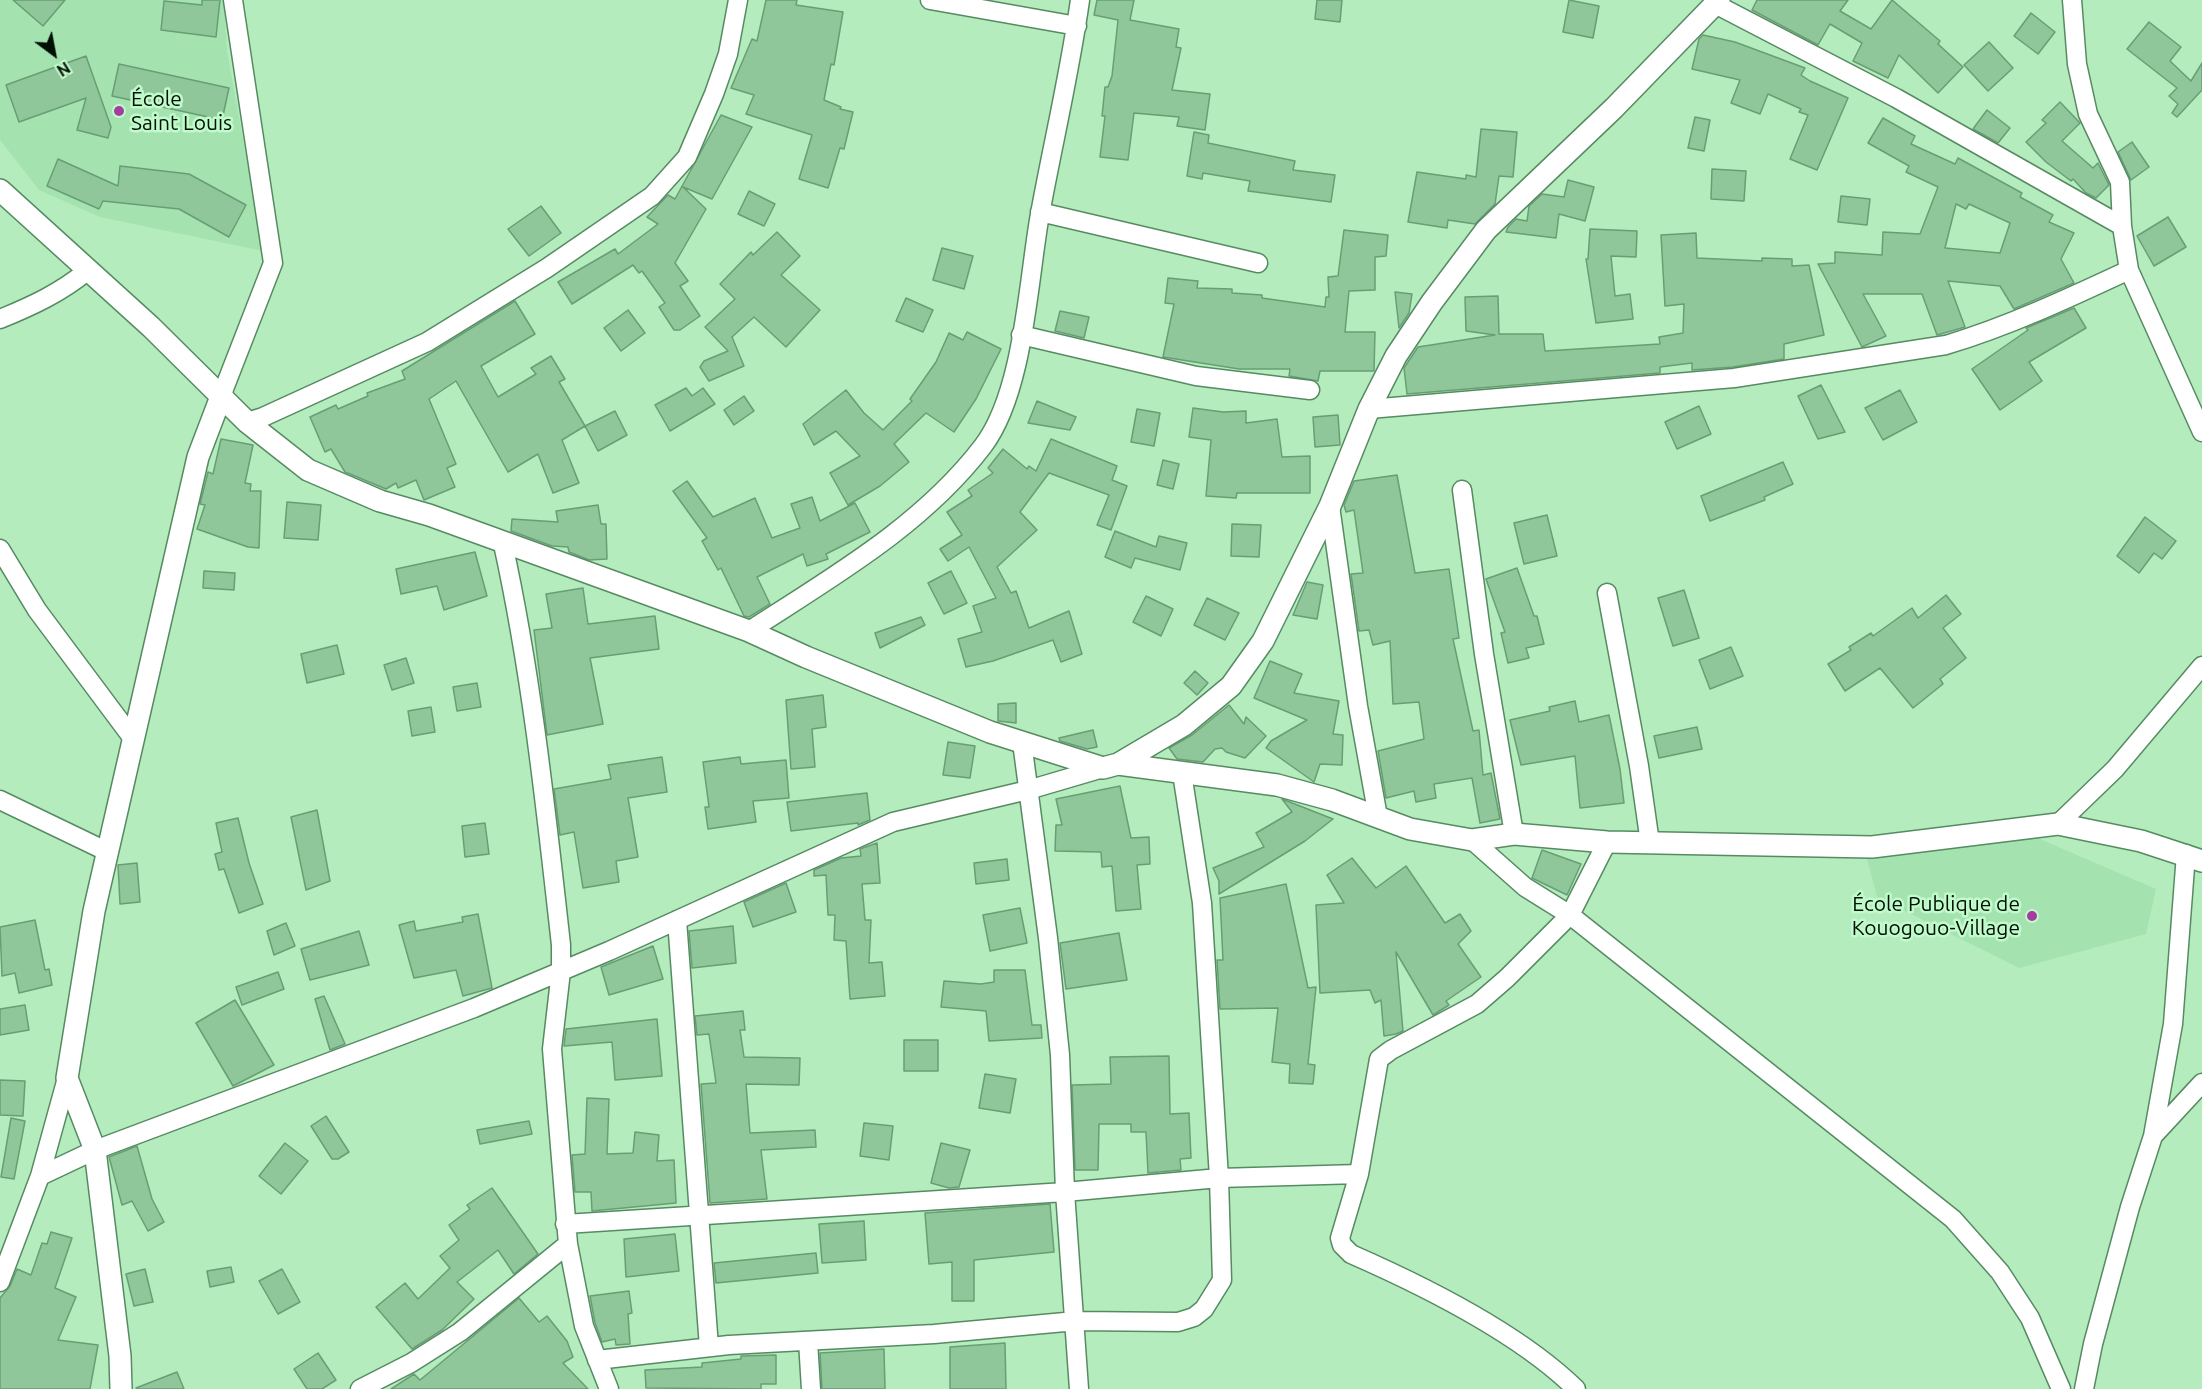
<!DOCTYPE html>
<html>
<head>
<meta charset="utf-8">
<style>
	body { margin:0 }
	#map { position:relative; width:2202px; height:1389px; overflow:hidden; background:#b4ecbe; font-family:Ubuntu,sans-serif }
	canvas { display:block }
	.north { position:absolute; left:24px; top:24px; width:60px; height:60px; -webkit-text-stroke:4px #c1facb; paint-order:stroke; rotate:148deg; font-size:16px; font-weight:700; line-height:24px; text-align:center; color:#001003 }
	.north::after { content:''; display:block; margin:auto; width:21px; height:27px; background:#001003; clip-path:polygon(50% 0,100% 100%,50% 72%,0 100%) }
</style>
</head>
<body>
<div id="map">
<canvas width="2202" height="1389"></canvas>
<div class="north">N</div>
</div>
<script>
const ctx = document.querySelector('canvas').getContext('2d');
ctx.lineJoin = 'round';
function fillPath(path, color) {
  ctx.fillStyle = color;
  ctx.fill(path, 'evenodd');
}
function trace(path, color, width, dash) {
  ctx.strokeStyle = color;
  ctx.lineWidth = width;
  ctx.lineCap = dash ? 'butt' : 'round';
  ctx.setLineDash(dash || []);
  ctx.stroke(path);
}
function write(font, color, halo, rows, align = 'center') {
  ctx.font = font + ' Ubuntu,sans-serif';
  ctx.lineWidth = 5;
  ctx.setLineDash([]);
  ctx.textBaseline = 'middle';
  ctx.strokeStyle = halo;
  ctx.fillStyle = color;
  for (const [text, x, y, turn = 0] of rows) {
    ctx.save();
    ctx.translate(x, y);
    ctx.rotate((+turn || 0) * Math.PI / 180);
    ctx.textAlign = isNaN(turn) ? turn : align;
    if (halo) ctx.strokeText(text, 0, 0);
    ctx.fillText(text, 0, 0);
    ctx.restore();
  }
}
const built = new Path2D(`
	M0 0H224L227 50 263 251 100 217 39 190 0 140Z
	M2033 836 2156 889 2146 934 2019 968 1877 897 1867 859Z`);
const building = new Path2D(`
	M13 0H65L43 26Z
	M202 0H220L216 37 161 30 164 1 202 5Z
	M766 0H797L796 5 843 12 834 65 831 64 824 100 841 107 840 109 853 112 844 149 840 148 828 188 799 179 812 135 746 114 754 95 731 88 752 39 757 41Z
	M1097 0H1134L1130 20 1179 29 1176 47 1181 48 1172 90 1210 94 1205 130 1177 126 1179 117 1134 113 1128 160 1100 157 1105 116H1102L1105 87H1108L1112 76 1118 20 1094 15Z
	M1317 0H1342L1340 22 1315 19Z
	M1569 0 1599 6 1593 38 1563 32Z
	M1757 0H1848L1840 11 1871 29 1892 0 1940 41 1938 44 1963 67 1938 93 1899 55 1888 78 1853 61 1862 43 1830 24 1818 45 1752 10Z
	M2031 13 2055 32 2038 54 2014 36Z
	M2149 22 2181 47 2170 61 2191 81 2202 63V90L2177 117 2172 113 2178 104 2169 96 2177 88 2127 49Z
	M1703 35 1735 42 1805 68 1801 75 1810 81 1848 98 1817 170 1790 159 1808 115 1799 112 1801 109 1768 94 1760 114 1731 103 1740 80 1692 69 1699 39Z
	M1989 42 2013 68 1988 91 1964 65Z
	M86 56 111 127 108 138 77 130 86 98 19 122 6 85Z
	M119 64 229 88 222 120 112 96Z
	M2060 102 2080 123 2062 141 2093 168 2098 163 2109 185 2096 198 2086 193 2073 179 2071 181 2046 162 2026 142 2046 123 2042 120Z
	M1987 110 2010 128 1998 143 1973 129Z
	M721 115 752 127 712 199 683 187 706 209 675 263 688 281 680 286 700 316 680 330H674L659 307 665 303 642 271 639 273 633 265 572 304 558 282 615 249 618 254 658 224 647 217 668 195 675 199Z
	M1695 117 1710 120 1704 151 1688 148Z
	M1883 118 1915 136 1911 144 1955 164 1958 158 2022 193 2020 197 2053 215 2049 222 2074 233 2061 259 2074 283 2014 309 2000 286 1948 281 1965 327 1937 335 1922 294H1863L1886 336 1862 347 1818 264 1835 263V252L1882 255 1883 232 1920 234 1938 187 1906 172 1909 166 1868 143ZM1956 204 1966 209 1969 204 2010 223 2000 253 1945 248Z
	M1481 129 1517 132 1513 177 1499 176 1495 204 1475 224 1448 220 1447 228 1408 222 1417 172 1466 179V175L1476 177Z
	M1194 132 1209 135 1208 143 1295 161 1293 170 1335 175 1331 202 1248 191 1250 181 1203 173 1202 179 1187 176Z
	M2132 142 2149 167 2131 180 2118 152Z
	M58 159 118 186 120 166 189 174 246 205 229 237 179 209 103 201 99 209 47 186Z
	M1712 169 1746 171 1744 201 1711 199Z
	M1568 180 1594 187 1585 221 1559 214 1556 238 1506 232 1508 227 1516 219 1527 221 1529 206 1542 194 1564 197Z
	M749 191 775 204 764 226 738 214Z
	M1841 196 1870 199 1867 225 1838 222Z
	M541 206 561 233 529 256 508 229Z
	M2168 217 2186 247 2154 266 2137 236Z
	M1590 229 1637 231 1636 257 1611 256 1615 296 1630 294 1633 319 1596 323 1586 259H1588Z
	M1344 230 1388 235 1386 256 1375 257V290L1349 291 1345 332H1375L1374 371H1320L1318 381 1289 376 1290 369H1239L1163 357 1174 304 1165 303 1168 278 1198 281 1197 288 1232 289V293L1262 295V298L1325 307 1326 297H1329L1328 277 1338 276Z
	M777 232 800 256 781 275 820 310 786 347 754 317 732 337 744 366 709 381 700 367 704 361 728 351 705 327 735 299 720 284 751 252 753 255Z
	M1696 233 1697 258 1762 261V258L1792 259V266L1809 265 1824 335 1784 344V359L1733 367 1692 370V363L1660 367V373L1407 394 1404 368 1418 347 1495 335 1466 331 1465 297 1498 296 1499 334H1543L1545 351 1660 344 1659 337 1683 333 1684 304 1665 306 1661 235Z
	M942 248 973 256 964 289 933 280Z
	M1395 292 1412 294 1409 313 1399 328Z
	M906 298 933 310 923 332 896 321Z
	M515 301 535 334 481 366 498 397 536 374 531 368 551 356 565 379 559 382 585 426 562 440 579 483 553 493 538 454 508 472 456 381 429 399 456 464 447 468 455 487 424 500 416 480 398 488 396 483 386 489 345 472 331 449 325 452 310 417 336 405 338 409 368 396 367 393 405 379 402 371Z
	M2074 308 2086 328 2029 362 2042 381 2000 410 1972 369 2028 330 2026 328Z
	M628 310 645 333 621 351 604 328Z
	M1060 311 1089 317 1084 338 1055 331Z
	M967 332 1001 349 976 399 954 432 926 413 894 444 909 462 880 486 848 505 830 473 860 456 836 431 814 445 803 424 846 390 864 413 883 430 912 401 910 399 936 362 949 333 963 340Z
	M1821 385 1845 432 1818 439 1798 396Z
	M686 388 692 396 703 388 715 404 670 431 655 405Z
	M1900 390 1917 422 1883 440 1865 408Z
	M744 396 754 411 734 425 724 410Z
	M1037 401 1076 417 1070 430 1028 423Z
	M1699 406 1711 434 1677 449 1665 422Z
	M1193 408 1223 412 1246 411V423L1277 419 1282 457 1310 456V493H1237L1236 498 1206 496 1211 440 1189 437Z
	M1137 409 1160 413 1154 446 1131 442Z
	M615 411 627 435 598 451 585 426Z
	M1338 415 1340 445 1315 447 1313 417Z
	M221 439 253 445 245 483 251 484 250 491H261L259 548 248 547 197 529 205 505 200 504 208 472 213 474Z
	M1051 439 1117 466 1112 480 1127 486 1111 530 1097 525 1109 495 1049 473 1020 512 1037 530 997 567 1011 593 1016 591 1029 628 1069 611 1082 654 1061 662 1053 640 993 661 966 667 958 639 982 632 973 606 996 598 969 547 948 561 940 549 962 535 947 512 972 496 968 490 993 473 988 468 1003 449 1027 469 1029 466 1036 471Z
	M1163 460 1179 464 1173 489 1157 485Z
	M1783 462 1793 484 1764 497 1765 500 1710 521 1701 496Z
	M1397 475 1415 573 1449 569 1459 638 1453 639 1473 731 1479 730 1483 775 1491 773 1500 819 1480 823 1472 778 1434 784 1436 798 1416 802 1414 791 1386 798 1378 751 1424 739 1419 702 1393 704 1390 641 1373 645 1369 630 1359 631 1351 574 1363 573 1354 510 1346 512 1344 505 1354 481Z
	M687 481 713 517 755 498 772 538 800 528 791 504 812 497 820 521 855 503 870 532 826 554 828 559 807 566 803 554 757 577 770 604 749 617 744 616 721 568 718 570 702 541 707 538 673 491Z
	M287 502 321 505 318 540 284 538Z
	M598 505 601 524H606L607 559 589 560 569 552 568 547 552 546 511 531 512 519 558 522 556 511Z
	M1547 515 1557 556 1524 564 1514 523Z
	M2145 517 2176 541 2162 559 2154 553 2139 573 2117 556Z
	M1232 524 1261 525 1259 557 1231 556Z
	M1115 531 1156 547 1159 536 1187 543 1180 570 1135 558 1131 568 1105 557Z
	M475 552 487 596 444 610 437 586 401 594 396 569Z
	M1517 568 1534 616H1537L1544 644 1526 648 1529 658 1508 663 1501 633 1505 632 1486 579Z
	M204 571 235 573 234 590 203 588Z
	M951 571 967 603 944 614 928 583Z
	M1307 582 1323 585 1317 619 1293 615Z
	M583 588 588 624 655 616 659 649 590 658 603 724 547 735 534 630 552 628 546 594Z
	M1684 590 1699 638 1673 646 1658 598Z
	M1946 595 1961 614 1943 628 1966 658 1940 679 1943 684 1913 708 1880 668 1845 691 1828 664 1851 650 1849 647 1871 633 1873 636 1912 608 1918 618Z
	M1146 596 1173 609 1161 636 1133 622Z
	M1207 598 1239 613 1225 640 1194 625Z
	M921 617 925 625 880 648 875 633Z
	M337 645 344 674 307 683 301 654Z
	M1731 647 1743 676 1710 689 1699 660Z
	M406 658 414 683 392 690 384 665Z
	M1270 661 1302 674 1294 693 1339 701 1333 734 1343 735 1342 765 1320 764 1314 782 1266 748 1271 741 1307 720 1254 698Z
	M1195 671 1208 683 1197 695 1184 683Z
	M477 683 481 707 457 711 453 687Z
	M823 695 826 727 812 729 815 767 791 769 786 700Z
	M1575 701 1579 722 1609 715 1620 769 1624 803 1580 808 1575 756 1521 765 1510 720 1550 711 1549 707Z
	M1016 703V723L998 721V704Z
	M1229 705 1244 724 1246 717 1266 736 1245 758 1226 752 1222 748 1215 749 1203 762 1177 759 1169 748 1192 735Z
	M431 707 435 732 412 736 408 711Z
	M1697 727 1702 749 1659 758 1654 736Z
	M1093 730 1097 747 1087 749 1060 741 1059 738Z
	M948 742 975 746 970 778 943 775Z
	M662 757 667 792 628 798 638 857 616 861 619 882 583 888 574 832 560 835 554 789 611 779 608 765Z
	M740 757 741 764 786 760 789 798 753 801 756 822 708 829 705 807H709L703 762Z
	M1120 786 1131 838 1149 837 1150 864 1137 865 1141 909 1116 911 1112 866 1102 867 1101 852 1055 851 1056 825H1062L1056 799Z
	M867 793 870 820 858 825V823L791 831 787 802Z
	M1282 799 1333 819 1305 841 1219 894V881L1213 868 1264 847 1256 833 1292 812Z
	M317 810 330 881 306 890 291 817Z
	M238 818 249 863 263 904 239 913 224 869 219 870 215 854 222 852 216 823Z
	M485 823 489 854 465 857 462 826Z
	M877 843 880 883 862 884 865 920H871L869 963 882 962 885 996 850 999 846 941 834 940 835 915H828L826 875 814 876V870L841 858 861 856 860 849Z
	M1542 850 1581 864 1567 895 1532 878Z
	M1352 858 1376 888 1406 866 1445 923 1460 914 1471 931 1458 944 1481 977 1446 1001 1449 1005 1433 1015 1396 952 1403 1031 1396 1034 1384 1036 1381 1000 1375 1003 1370 990 1320 993 1316 905 1344 903 1327 875Z
	M1007 859 1009 880 976 884 974 863Z
	M137 863 140 902 120 904 118 865Z
	M786 883 796 912 753 927 744 902Z
	M1286 884 1308 988 1316 987 1308 1064 1315 1065 1313 1084 1289 1083 1290 1064 1272 1062 1278 1008 1220 1009 1217 960H1223L1220 898Z
	M1020 908 1027 943 990 951 983 915Z
	M478 914 492 988 463 996 456 970 414 978 399 925 414 921 416 931 463 922 462 917Z
	M35 920 45 970 49 969 52 985 19 993 15 973 2 976 0 927Z
	M286 923 295 946 274 955 267 931Z
	M733 926 736 963 692 968 689 931Z
	M359 931 369 965 310 980 301 949Z
	M1119 933 1127 980 1066 989 1060 943Z
	M653 946 663 979 609 995 601 967Z
	M994 970H1025L1032 1025H1041L1042 1038 989 1041 986 1011 941 1007 944 981 981 984 994 982Z
	M278 972 284 989 242 1005 236 987Z
	M324 996 345 1044 330 1050 315 999Z
	M235 1000 274 1065 233 1086 196 1023Z
	M25 1005 29 1030 0 1035V1009Z
	M743 1011 745 1030H740L744 1057 800 1058 799 1085 746 1084 750 1133 815 1130 816 1147 761 1150 767 1199 710 1203 701 1084 716 1083 709 1034 697 1035 695 1016Z
	M657 1019 662 1076 615 1080 612 1042 564 1046 566 1029Z
	M904 1040H938V1071H904Z
	M1169 1056 1170 1114 1189 1113 1191 1158 1180 1159 1181 1170 1148 1173 1146 1132H1131V1124H1099L1098 1170H1075L1072 1085 1111 1084 1110 1057Z
	M985 1074 1016 1079 1010 1113 979 1108Z
	M0 1080 25 1081 23 1116 0 1115Z
	M587 1098 609 1099 607 1154 633 1153 635 1132 659 1135 657 1161 674 1160 676 1203 592 1211 591 1192H575L572 1155 585 1154Z
	M326 1116 349 1152 338 1159H332L311 1126Z
	M11 1118 25 1121 14 1179 1 1177Z
	M529 1121 532 1134 480 1144 477 1130Z
	M864 1123 893 1126 889 1160 860 1156Z
	M285 1143 308 1161 281 1194 259 1176Z
	M941 1143 970 1150 959 1187 949 1188 931 1183Z
	M137 1146 152 1199 164 1222 148 1231 132 1201 122 1205 109 1157Z
	M492 1188 538 1254 514 1274 498 1250 457 1282 474 1299 442 1330 412 1349 376 1307 405 1283 418 1299 450 1268 440 1256 459 1240 449 1225 470 1209 467 1205Z
	M1050 1204 1054 1252 974 1260V1301H952V1262L929 1264 925 1213Z
	M864 1221 866 1260 822 1263 819 1224Z
	M51 1232 72 1238 55 1288 76 1297 58 1340 98 1345 90 1389H0V1298L10 1286 17 1269 31 1275 42 1243 47 1244Z
	M675 1234 679 1271 626 1277 624 1239Z
	M816 1253 818 1273 716 1283 714 1263Z
	M231 1267 234 1282 210 1287 207 1271Z
	M145 1269 153 1302 134 1306 126 1274Z
	M282 1269 300 1302 278 1314 259 1281Z
	M629 1291 632 1313 628 1314 630 1344 616 1345 615 1339 602 1342 595 1323 590 1296Z
	M519 1298 539 1322 547 1316 567 1341 573 1357 563 1363 588 1389H391L414 1374 420 1380Z
	M1005 1343 1006 1389H950V1347Z
	M884 1349 885 1389H822L820 1353Z
	M318 1353 336 1380 322 1389H307L294 1369Z
	M776 1355V1384H761V1389L646 1388 645 1370 702 1367V1363L741 1359V1356Z
	M177 1372 184 1389H137L136 1388Z`);
const minor = new Path2D(`
	M930 0 1077 26
	M1715 4 1896 98 2122 226
	M1040 212 1258 263
	M2129 270 2202 432
	M0 319C32 306 60 293 87 271
	M1021 335 1196 376 1310 390
	M222 394 273 263 233 0
	M1369 409 1734 378 1946 345C2009 326 2069 298 2129 270L2122 226 2120 182 2088 114 2077 64 2072 0
	M247 422 263 417 427 342 547 268 652 196 687 157 714 94 728 54 738 0
	M1462 490 1484 654 1514 834
	M1330 506 1358 706 1378 817
	M503 544C532 676 546 811 561 945V971L552 1049 568 1244 584 1326 609 1389
	M0 549 37 610 134 740
	M1607 593 1639 766 1650 843
	M749 631C832 577 922 526 983 446 1024 392 1028 281 1040 214 1053 143 1070 72 1080 0
	M1022 742 1048 938 1060 1055 1065 1192 1079 1389
	M0 800 108 852
	M2058 824 2115 769 2202 666
	M1472 840 1525 887 1570 915 1953 1219 2000 1272 2030 1318 2061 1389
	M677 920 709 1347
	M2153 1136 2202 1083
	M40 1176 95 1150 474 1008 609 951 893 822 1028 790 1103 768
	M565 1224 1065 1192 1219 1178 1359 1174
	M0 1282 40 1176 67 1078
	M808 1341 811 1389
	M597 1360 729 1345 934 1334 1076 1321 1178 1322 1194 1317 1204 1309 1222 1280 1219 1178 1202 903 1182 773
	M360 1389 411 1363 460 1332 568 1244
	M1576 1389C1519 1333 1424 1286 1351 1254L1342 1245 1340 1238 1359 1174 1379 1059 1391 1050 1477 1004 1507 978 1570 915 1607 842
	M2084 1389 2093 1344 2130 1207 2153 1136 2173 1024 2186 854`);
const tertiary = new Path2D(`
	M0 190 151 327 247 422 308 470 380 501 429 515 749 631 806 657 990 732 1103 768 1118 764 1184 725 1231 686 1263 641 1330 506 1369 409 1396 356 1432 302 1486 230 1614 108 1719 0
	M1118 764 1277 785 1332 800 1410 829 1472 840 1514 834 1607 842 1872 847 2058 824 2141 841 2202 861
	M121 1389 120 1356 95 1150 67 1078 94 911 198 457 222 394`);
const markers = [
	[119,111,6,"#a53c9f"],
	[2032,916,6,"#a53c9f"]
];
const poiNames = [
	["École",131,99],
	["Saint Louis",131,123],
	["École Publique de",2020,904,"right"],
	["Kouogouo-Village",2020,928,"right"]
];
fillPath(built, '#a4e3b0');
fillPath(building, '#8fc69a');
trace(building, '#689e73', 1.5);
trace(minor, '#568b62', 21);
trace(tertiary, '#568b62', 24);
trace(minor, '#fff', 18);
trace(tertiary, '#fff', 21);
for (const [x, y, r, color] of markers) {
  const dot = new Path2D();
  dot.arc(x, y, r, 0, 2 * Math.PI);
  ctx.fillStyle = color;
  ctx.fill(dot);
  trace(dot, '#c1facb', 2);
}
write('21px', '#001003', '#c1facb', poiNames, 'left');
</script>
</body>
</html>
